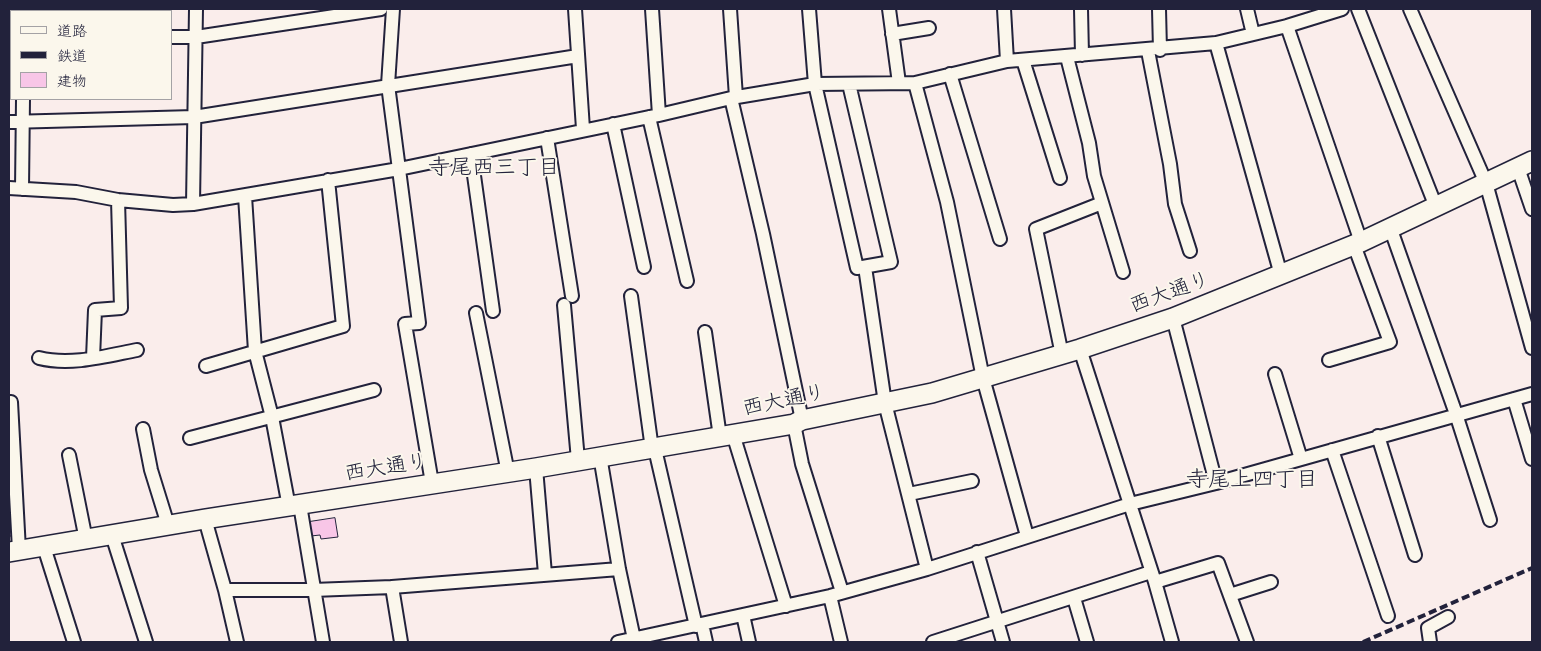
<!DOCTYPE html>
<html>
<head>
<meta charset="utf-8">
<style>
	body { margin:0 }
	#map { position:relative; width:1541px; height:651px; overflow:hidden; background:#faedeb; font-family:Caveat,"Klee One",sans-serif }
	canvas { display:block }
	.frame { position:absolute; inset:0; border:10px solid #22223b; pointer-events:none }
	.legend { position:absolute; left:10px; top:10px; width:162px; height:90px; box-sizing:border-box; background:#fbf7ec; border:1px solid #a4a2a5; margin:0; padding:6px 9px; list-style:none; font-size:15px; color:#22223b }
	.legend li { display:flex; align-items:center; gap:10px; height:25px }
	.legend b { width:25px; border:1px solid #a4a2a5 }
</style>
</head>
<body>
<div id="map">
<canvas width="1541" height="651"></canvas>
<div class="frame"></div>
<ul class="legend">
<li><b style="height:6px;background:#fbf7ec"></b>道路</li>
<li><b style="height:6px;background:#22223b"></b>鉄道</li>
<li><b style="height:14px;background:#f8c6e7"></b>建物</li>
</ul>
</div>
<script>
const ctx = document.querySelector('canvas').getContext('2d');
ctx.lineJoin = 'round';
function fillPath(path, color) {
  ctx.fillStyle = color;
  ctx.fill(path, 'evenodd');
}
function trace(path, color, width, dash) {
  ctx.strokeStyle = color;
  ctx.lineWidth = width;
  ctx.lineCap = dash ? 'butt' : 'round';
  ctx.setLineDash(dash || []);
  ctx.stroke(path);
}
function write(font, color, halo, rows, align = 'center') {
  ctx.font = font + ' Caveat,"Klee One",sans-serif';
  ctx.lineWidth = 4;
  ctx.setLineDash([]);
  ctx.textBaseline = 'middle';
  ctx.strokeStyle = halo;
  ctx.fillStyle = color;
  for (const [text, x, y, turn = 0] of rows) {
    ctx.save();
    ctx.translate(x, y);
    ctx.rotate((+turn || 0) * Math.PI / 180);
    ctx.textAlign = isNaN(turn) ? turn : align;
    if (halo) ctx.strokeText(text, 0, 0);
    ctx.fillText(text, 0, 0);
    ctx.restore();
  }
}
const building = new Path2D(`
	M9 496 12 536H9Z
	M335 518 338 537 321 539 320 535 311 536 309 522Z`);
const street = new Path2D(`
	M25 9V11
	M393 9 388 85 419 323 405 324 432 483
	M575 9 583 129
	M652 9 659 115
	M730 9 736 97
	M809 9 815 84 857 268 891 262 849 84
	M889 9 899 83
	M1004 9 1007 61
	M1081 9 1082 55
	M1159 9 1160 50
	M1247 9 1253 34
	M1358 9 1436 207
	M1410 9 1486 183 1532 348
	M1287 26 1361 242
	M892 34 929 28
	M171 37H196L381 9
	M1216 43 1281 275
	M1148 51 1170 164 1175 204 1190 251
	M1067 57 1089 143 1094 176 1123 272
	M1023 60 1060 178
	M950 74 1000 239
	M915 83 947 202 983 378 1027 536
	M731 98 763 234 802 420
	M649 117 687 281
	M9 122 194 117 578 56
	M613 124 644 267
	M547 138 572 296
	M471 154 493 311
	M1518 168 1532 209
	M9 188 76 192 118 200 173 205 193 204 399 169 659 115 731 98 815 84 915 83 1007 61 1216 43 1287 26 1342 9
	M22 189 23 99
	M245 196 255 351 272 417 289 507
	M193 204 196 9
	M1390 227 1456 414 1490 520
	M865 267 885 403 927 569
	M631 296 652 449
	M564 305 578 460
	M476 313 508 473
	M1173 318 1216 483
	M705 332 720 437
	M1080 349 1155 582 1172 642
	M1062 355 1036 229 1102 203
	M39 358C71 366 106 356 137 350
	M93 358 95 310 121 308 118 200
	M1329 360 1390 342 1354 245
	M206 366 343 326 328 180
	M1275 374 1301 459
	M1514 399 1532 459
	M11 402 19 550
	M794 424 802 464 842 592
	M143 429 151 470 168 525
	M733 434 786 606
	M1378 436 1415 555
	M190 438 374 390
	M655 449 696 626
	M1332 450 1388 616
	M69 455 86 540
	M600 456 619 569 634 639
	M536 468 545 574
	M909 494 972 481
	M300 505 323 642
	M205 519 225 590 237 642
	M112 535 146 642
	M44 547 74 642
	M977 552 1003 642
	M1155 582 1218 563 1247 642
	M392 587 401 642
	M225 590H313L392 587 619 569
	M1230 595 1271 582
	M830 596 841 642
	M1074 598 1087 642
	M743 615 749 642
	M702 624 706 642
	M618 642 830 596 927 569 1130 504 1216 483 1532 394
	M933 642 1151 572
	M1430 642 1428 628 1448 617`);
const secondary = new Path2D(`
	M9 552 205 519 536 468 794 424 802 420 932 393 1080 349 1173 318 1361 242 1532 161`);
const rail = new Path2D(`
	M1363 642 1532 568`);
const streetNames = [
	["西大通り",1170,293,-20],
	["西大通り",784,401,-12],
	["西大通り",386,468,-9]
];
const neighbourhoodNames = [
	["寺尾西三丁目",494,168],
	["寺尾上四丁目",1252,480]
];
fillPath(building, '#f8c6e7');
trace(building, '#22223b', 1);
trace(street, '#22223b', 16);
trace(secondary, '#22223b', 22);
trace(street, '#fbf7ec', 12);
trace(secondary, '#fbf7ec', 19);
trace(rail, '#22223b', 4, [8, 4]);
write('21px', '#22223b', '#fbf7ec', streetNames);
write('22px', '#22223b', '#fbf7ec', neighbourhoodNames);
</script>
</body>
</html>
